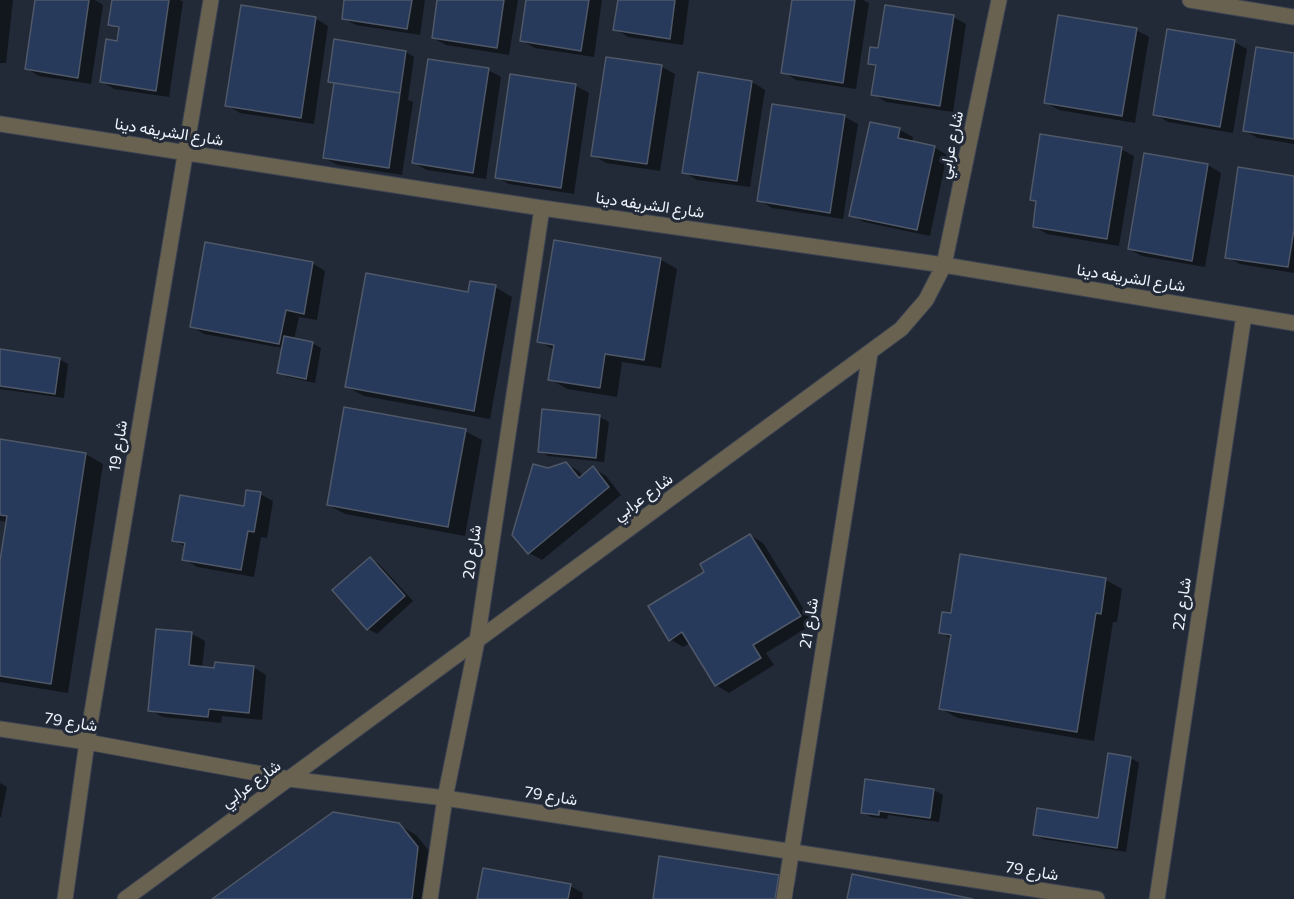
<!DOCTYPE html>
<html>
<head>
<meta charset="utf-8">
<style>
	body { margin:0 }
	canvas { display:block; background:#222937 }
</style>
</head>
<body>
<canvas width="1294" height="899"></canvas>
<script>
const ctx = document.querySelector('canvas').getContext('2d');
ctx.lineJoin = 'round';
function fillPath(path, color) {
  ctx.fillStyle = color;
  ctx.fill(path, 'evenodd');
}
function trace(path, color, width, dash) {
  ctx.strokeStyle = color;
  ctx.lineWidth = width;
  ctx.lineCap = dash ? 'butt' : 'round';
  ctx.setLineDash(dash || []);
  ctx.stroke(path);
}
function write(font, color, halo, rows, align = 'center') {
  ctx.font = font + ' Commissioner,Vazirmatn,sans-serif';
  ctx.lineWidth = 6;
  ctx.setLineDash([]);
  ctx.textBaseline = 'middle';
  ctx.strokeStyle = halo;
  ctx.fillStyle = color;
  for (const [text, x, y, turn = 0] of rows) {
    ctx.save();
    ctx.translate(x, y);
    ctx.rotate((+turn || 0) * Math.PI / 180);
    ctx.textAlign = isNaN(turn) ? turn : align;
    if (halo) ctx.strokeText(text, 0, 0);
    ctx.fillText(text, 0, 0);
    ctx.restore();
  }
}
const shadow = new Path2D(`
	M0 0H13L6 63H0Z
	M36 0H95L103 5 91 84 39 76 26 68Z
	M114 0H180L183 2 169 97 114 89 101 81 118 43 120 30 110 24Z
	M346 0H425L420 35 356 25 343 18Z
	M439 0H518L509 55 446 45 433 38Z
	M528 0H602L594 57 535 48 522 41Z
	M619 0H689L683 45 628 37 615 29Z
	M793 0H863L869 3 856 89 796 80 783 72Z
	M953 17 966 24 953 112 886 102 873 94 877 67 869 63 879 50Z
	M315 18 328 26 314 124 240 113 227 105Z
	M1136 30 1149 37 1135 123 1059 110 1046 103Z
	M1234 42 1247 49 1233 133 1168 122 1155 114Z
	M406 52 414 57 408 100 413 102 402 175 338 165 324 158 335 85 330 82Z
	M1294 54V144L1258 138 1245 131Z
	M608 59 662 67 675 74 660 171 606 163 593 155Z
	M488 70 501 77 486 179 427 170 414 163Z
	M512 76 576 86 589 93 574 194 509 184 496 177Z
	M752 82 765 90 750 187 697 180 684 172Z
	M845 117 858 124 843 219 772 208 759 200Z
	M871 123 900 130 913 137 912 142 934 147 947 155 930 236 864 222 851 215Z
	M1121 149 1134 156 1119 246 1047 234 1034 226 1038 203 1031 199Z
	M1208 165 1221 173 1205 267 1142 256 1129 249Z
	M1294 177V273L1240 264 1227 257Z
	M660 259 677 269 661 368 622 362 617 397 567 389 550 379 554 350 539 341Z
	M312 263 325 271 317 320 299 317 294 340 312 343 321 348 315 383 288 377 279 372 283 348 204 334 191 326Z
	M495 287 512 297 490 419 364 396 347 387Z
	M0 351 59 359 68 364 64 398 0 389Z
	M600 417 609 422 604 462 548 456 539 451Z
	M465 431 482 440 465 536 345 514 328 505Z
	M0 440 86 454 103 464 68 693 0 682V571L8 522 0 521Z
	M566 464 579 471 583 476 593 468 606 476 621 495 542 560 529 553 548 470Z
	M260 494 273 501 267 538 261 537 254 577 197 567 184 559 186 547 174 540 245 508Z
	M750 535 763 543 813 624 766 653 774 665 729 693 716 685 690 643 683 647 670 639 706 572Z
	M370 559 379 564 413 601 377 634 368 629Z
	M1106 580 1122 589 1117 622H1113L1094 741 958 718 941 709 952 639 940 632 952 615Z
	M192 634 205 641 202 668 253 667 266 675 262 720 222 716 221 723 163 717 150 710Z
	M1131 758 1139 763 1126 852 1043 839 1034 834 1099 819Z
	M866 781 934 790 943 795 939 822 888 815 887 819 871 817 862 812Z
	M0 783 7 787 1 817H0Z
	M399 825 416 835 435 858 430 899H215Z
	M778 876 795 886 793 899H654Z
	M570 886 583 893 582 899H479Z`);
const building = new Path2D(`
	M35 0H89L78 78 25 69Z
	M112 0H169L156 91 100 82 106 39 117 41 119 27 108 25Z
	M344 0H412L407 29 342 19Z
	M437 0H504L497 48 432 38Z
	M526 0H589L581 51 520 41Z
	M618 0H675L670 39 613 30Z
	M792 0H855L843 83 781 73Z
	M241 5 316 17 301 118 225 106Z
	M885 5 954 15 940 106 871 95 876 65 868 64 870 47 878 48Z
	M1058 15 1137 28 1122 116 1044 103Z
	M1167 29 1235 40 1220 127 1153 115Z
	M334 39 406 51 400 93 328 82Z
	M1256 47 1294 53V139L1243 131Z
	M606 57 662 65 647 164 591 156Z
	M428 59 489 68 473 173 412 163Z
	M698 72 752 81 737 181 682 173Z
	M510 74 576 84 561 188 495 178Z
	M334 83 400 93 389 168 323 158Z
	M772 104 845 115 830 213 757 201Z
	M870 122 900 128 898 138 935 146 917 230 849 216Z
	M1040 134 1122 147 1107 239 1033 227 1036 201 1030 200Z
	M1144 153 1208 164 1192 261 1128 249Z
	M1238 167 1294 176V229L1288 267 1225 258Z
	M554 240 661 258 644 360 605 354 600 388 548 380 554 345 537 342Z
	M205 242 313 262 304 314 286 310 279 344 190 327Z
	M366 273 468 292 470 281 496 285 474 411 345 387Z
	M284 336 313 342 306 379 277 373Z
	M0 349 60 358 55 394 0 386Z
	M344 407 466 429 448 527 327 505Z
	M542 409 600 415 596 458 538 452Z
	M0 439 86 453 51 684 0 676V561L7 516 0 515Z
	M566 462 579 478 593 466 609 487 528 554 512 535 533 464 548 468Z
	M246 490 261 492 254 532 248 531 241 570 182 560 185 543 172 541 180 495 244 506Z
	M750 534 801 616 753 645 761 658 715 686 682 632 669 641 648 606 704 572 700 564Z
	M960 554 1106 578 1101 614 1096 613 1077 732 939 709 951 635 939 633 942 612 951 613Z
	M370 557 405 596 367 630 332 590Z
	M156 629 192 632 189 665 214 668 215 662 254 666 249 713 209 709 208 717 148 711Z
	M1108 753 1131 757 1117 848 1033 835 1037 808 1098 818Z
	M865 779 934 789 930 818 879 811V815L861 813Z
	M333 812 399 823 418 847 412 899H212Z
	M659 856 779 875 775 899H653Z
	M483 868 571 884 568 899H477Z
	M852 874 973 899H847Z`);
const street = new Path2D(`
	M1190 0 1294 17
	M0 124 542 208 944 265 1294 323
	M0 729 87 742 289 779 445 798 1097 899
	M65 899 87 742 211 0
	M125 899 901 329 926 300 944 265 999 0
	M430 899 445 798 477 641 542 208
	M784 899 870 353
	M1157 899 1244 315`);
const streetNames = [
	["شارع الشريفه دينا",169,132,9],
	["شارع عرابي",951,145,-78],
	["شارع الشريفه دينا",650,205,8],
	["شارع الشريفه دينا",1131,278,9],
	["شارع 19",118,446,-81],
	["شارع عرابي",643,497,-36],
	["شارع 20",472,552,-82],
	["شارع 22",1182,604,-82],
	["شارع 21",809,623,-81],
	["شارع 79",71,722,9],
	["شارع عرابي",251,784,-36],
	["شارع 79",551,796,9],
	["شارع 79",1032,871,9]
];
fillPath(shadow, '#0007');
fillPath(building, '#273a5b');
trace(building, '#4f5868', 1.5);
trace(street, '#3e4553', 17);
trace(street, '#6a6251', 15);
write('16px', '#edf3fc', '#222937', streetNames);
</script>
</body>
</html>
